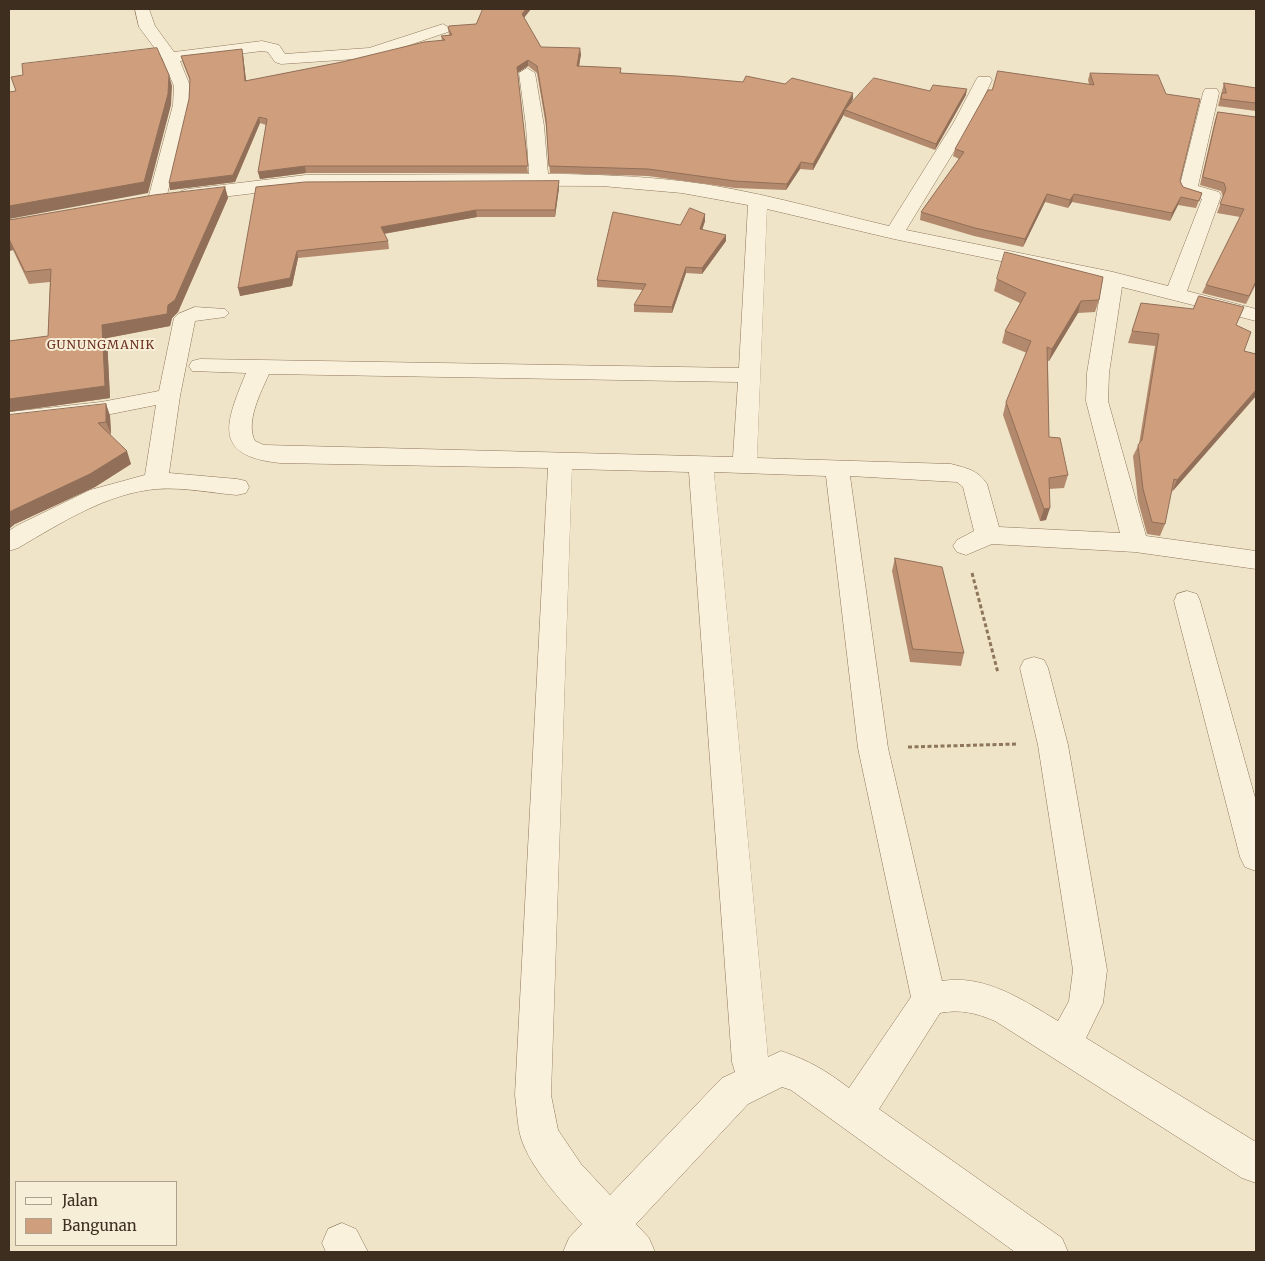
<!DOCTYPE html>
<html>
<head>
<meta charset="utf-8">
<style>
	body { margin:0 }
	#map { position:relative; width:1265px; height:1261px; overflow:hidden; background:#f0e4c8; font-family:Merriweather,serif }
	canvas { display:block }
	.frame { position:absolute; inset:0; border:10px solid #3d2e20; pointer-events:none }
	.legend { position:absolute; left:15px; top:1181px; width:162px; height:65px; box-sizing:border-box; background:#f7eed8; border:1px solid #ada18e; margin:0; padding:6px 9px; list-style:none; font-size:15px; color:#3d2e20 }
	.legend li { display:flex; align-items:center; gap:10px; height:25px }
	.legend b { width:25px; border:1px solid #ada18e }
</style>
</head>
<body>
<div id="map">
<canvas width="1265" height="1261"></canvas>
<div class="frame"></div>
<ul class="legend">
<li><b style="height:6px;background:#faf1dc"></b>Jalan</li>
<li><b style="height:14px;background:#cf9f7d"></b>Bangunan</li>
</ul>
</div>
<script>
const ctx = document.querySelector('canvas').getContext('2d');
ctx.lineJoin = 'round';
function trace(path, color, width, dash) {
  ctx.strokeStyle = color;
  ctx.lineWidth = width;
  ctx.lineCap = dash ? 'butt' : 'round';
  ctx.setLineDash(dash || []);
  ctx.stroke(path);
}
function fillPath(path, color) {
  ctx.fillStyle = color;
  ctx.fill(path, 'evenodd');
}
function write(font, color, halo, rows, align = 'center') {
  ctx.font = font + ' Merriweather,serif';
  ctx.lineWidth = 4;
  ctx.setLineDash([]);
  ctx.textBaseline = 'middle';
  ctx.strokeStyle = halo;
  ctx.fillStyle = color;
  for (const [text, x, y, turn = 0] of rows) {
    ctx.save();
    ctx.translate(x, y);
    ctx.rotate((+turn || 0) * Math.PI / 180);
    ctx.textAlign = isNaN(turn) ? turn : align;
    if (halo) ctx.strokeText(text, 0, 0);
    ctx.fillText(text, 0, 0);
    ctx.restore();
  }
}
const path = new Path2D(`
	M972 573 998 673
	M908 747 1017 744`);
const minor = new Path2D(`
	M135 9H149L155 26 174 52 262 41 279 45 285 54 369 48 443 24 451 29 448 32 371 58 281 64 275 62 268 52 262 51 180 61 190 86 189 105 166 199 164 203H150L148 199 173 105 174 86 162 58 139 27Z
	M527 68 535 73 544 126 548 174C592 174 636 176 681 181 751 189 820 210 889 226L954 122 976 80 978 77H990L992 80 972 122 906 230 1113 272 1168 286 1202 199 1181 193 1179 189 1203 93 1205 89H1217L1219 93 1198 186 1219 192 1221 196 1187 291 1256 309V321L1122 287 1109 373 1108 401 1146 536 1256 551V569L1135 552 992 544 966 555 957 552 953 546 957 540 974 531 963 487 957 482 850 476 888 748 942 981C985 974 1023 1000 1058 1021L1069 1001 1073 970 1038 745 1020 668 1024 660 1034 657 1044 660 1048 668 1068 745 1107 970 1103 1003 1086 1038 1256 1142V1183L1242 1178 995 1021C976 1013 961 1009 940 1013L879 1109 1062 1238 1068 1252H1015L791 1090 782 1087 748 1104 636 1224 649 1238 655 1252H563L569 1238 582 1224C561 1200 531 1169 521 1138 517 1124 517 1109 515 1095L548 468 280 463C211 456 226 422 246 373L192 371 189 366 192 361 200 359 739 368 748 205 682 193 602 186 366 185 306 187 188 201 181 199 179 195 181 191 188 189 306 175 529 174 526 126 519 73ZM767 209 894 239 1102 282 1087 373 1086 401 1120 533 999 527 987 484C978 470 966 468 951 464L757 458ZM269 374 738 382 733 457 264 445 255 441C245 422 261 392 269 374ZM572 469 689 472 732 1062 735 1072 722 1078 610 1195 581 1164 558 1130 551 1095ZM714 472 826 476 858 748 911 997 849 1088C825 1070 810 1061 781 1051L768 1057Z
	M195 307 225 309 229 313 225 317 195 321 180 396 169 473 237 479 246 481 249 487 246 493 237 495C211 493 184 487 157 489 107 493 61 523 18 548L9 551V531L16 526 90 490 145 475 156 405 101 416 9 426V412L101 402 159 391 174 318 178 314Z
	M1187 591 1197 594 1200 601 1256 801V871L1245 867 1240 857 1174 601 1177 594Z
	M342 1223 356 1229 368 1252H326L322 1243 328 1229Z`);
const wall = new Path2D(`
	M531 9 524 18 541 47 581 54 579 66 621 68V73L853 99 849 106 930 91 966 95 935 150 844 116V114L813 170 800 169 786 190 735 188 648 176 550 173 546 126 537 73 528 66 517 73 528 173H306L260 179 258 172 266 125 260 123 235 182 170 190 189 99 190 81 183 63 181 56 243 55 246 81 342 62 442 40 441 36 449 35 448 28 476 24Z
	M1090 73 1180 181 1183 187 1202 193 1196 208 1178 205 1170 221 1072 202 1068 208 1045 202 1023 247 974 236 920 220 921 212 959 159 953 156 955 149 992 90 1089 84 1088 80Z
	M1224 83 1256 88V111L1218 106Z
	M1218 112 1256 117V284L1246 304 1202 293 1240 217 1217 213 1223 197 1221 191 1200 185 1215 120Z
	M559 181V188L555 217H477L384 234 388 241 389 249 298 258 292 286 240 296 256 187Z
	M225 187 228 198 178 312 172 318 170 326 107 338 110 398 9 412V341L48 336 50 282 29 284 13 250 9 251V220Z
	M705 214V221L702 230 726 241 702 274 686 273 672 313 634 312V305L643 290 597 287V280L680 225Z
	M997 279 1099 300 1095 312 1078 313 1049 361H1048L1049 437 1068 475 1064 488 1049 489 1046 520 1040 521 1003 415 1006 402 1027 353 1002 343 1005 331 1020 303 994 291Z
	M1141 303 1236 325 1244 351 1256 354V396L1171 492 1165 524 1160 536 1147 534 1138 501 1133 456 1139 444 1155 346 1128 343Z
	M106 404 110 416 111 434H110L131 464 95 487 15 524Z
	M895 558 964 653 961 666 910 662 892 571Z`);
const shadedWall = new Path2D(`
	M526 9H531L522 20V14Z
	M580 48 581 54 578 72 577 66Z
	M242 49 243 55 247 88 245 81Z
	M528 60V66L517 73V67Z
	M169 75 172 86 171 105 148 193 9 219V206Z
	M967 89 966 95 935 150 936 144Z
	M853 93V99L846 111 845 110 844 114 813 170V164Z
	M259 117 260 123 235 182 170 190 169 183Z
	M801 162 800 169 786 190 787 184Z
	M305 166 306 173 260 179 258 172Z
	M559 181V188L555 217V210Z
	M225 187 228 198 178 312 172 318 170 326 107 338 110 398 9 412V399L102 325 168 305Z
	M1047 194 1045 202 1023 247 1025 239Z
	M1074 194 1072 202 1068 208 1070 200Z
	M1181 197 1178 205 1170 221 1172 213Z
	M476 210 477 217 382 234 381 227Z
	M705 214V221L700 236V229Z
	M726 235V241L702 274V268Z
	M9 239 13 250 9 251Z
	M297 251 298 258 292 286 240 296 238 288Z
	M686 267V273L672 313V307Z
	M1081 301 1078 313 1049 361 1052 349Z
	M1256 390V396L1172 492 1177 480Z
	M106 404 110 416 111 434 106 422Z
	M127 451 131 464 95 487 15 524 9 529V512Z
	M1050 508 1046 520 1040 521 1044 509Z`);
const building = new Path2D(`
	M483 9H526L522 14 541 47 580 48 577 66 621 68 620 73 677 76 743 82 746 76 785 84 792 78 853 93 813 164 801 162 787 184 735 181 648 169 549 166 546 119 537 66 528 60 517 67 528 166H305L258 172 267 119 259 117 233 175 169 183 189 99 190 79 181 56 242 49 245 81 342 62 424 42 445 40 441 36 452 35 448 28 449 26 476 24Z
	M157 48 169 75 168 94 144 182 9 206V92L16 91 11 77 23 75 22 64Z
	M998 71 1094 85 1090 73 1158 75 1166 94 1200 99 1180 181 1183 187 1202 193 1199 201 1181 197 1172 213 1074 194 1070 200 1047 194 1025 239 975 228 921 212 964 152 955 149 988 90H992Z
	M874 78 930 91 933 85 967 89 936 144 845 110Z
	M1224 83 1256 88V103L1221 99 1222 93H1226Z
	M1218 112 1256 117V281L1249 296 1206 285 1244 209 1220 204 1226 189 1224 183 1203 177Z
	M559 181 555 210H476L381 227 388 241 297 251 290 278 238 288 256 187 305 182Z
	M225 187 175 300 168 305 167 314 102 325 105 386 9 399V341L48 336 51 269 25 272 9 239V220L154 195Z
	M690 208 705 214 700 229 726 235 702 268 686 267 672 307 634 305 646 284 597 280 613 212 680 225Z
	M1005 252 1103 277 1099 300 1081 301 1052 349 1047 347 1049 437 1060 438 1068 475 1049 478 1050 508 1044 509 1006 402 1031 341 1005 331 1026 293 997 279Z
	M1199 296 1244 307 1236 325 1251 332 1244 351 1256 354V390L1177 480 1174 479 1165 524 1152 522 1143 489 1138 445 1142 440 1159 334 1132 331 1141 303 1193 309Z
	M106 404V422L98 423 127 451 90 474 9 512V415Z
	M895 558 942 567 964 653 913 649Z`);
const farQuarternames = [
	["GUNUNGMANIK",101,346]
];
trace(minor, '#8d765c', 1);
trace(path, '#8d765c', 3, [4, 2.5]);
fillPath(minor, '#faf1dc');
fillPath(wall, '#b2896c');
fillPath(shadedWall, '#916f58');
fillPath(building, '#cf9f7d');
trace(building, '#916f58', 1);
ctx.letterSpacing = '1px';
write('12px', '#6b2e1e', '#f7eed8', farQuarternames);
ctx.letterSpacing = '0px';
</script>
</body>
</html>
